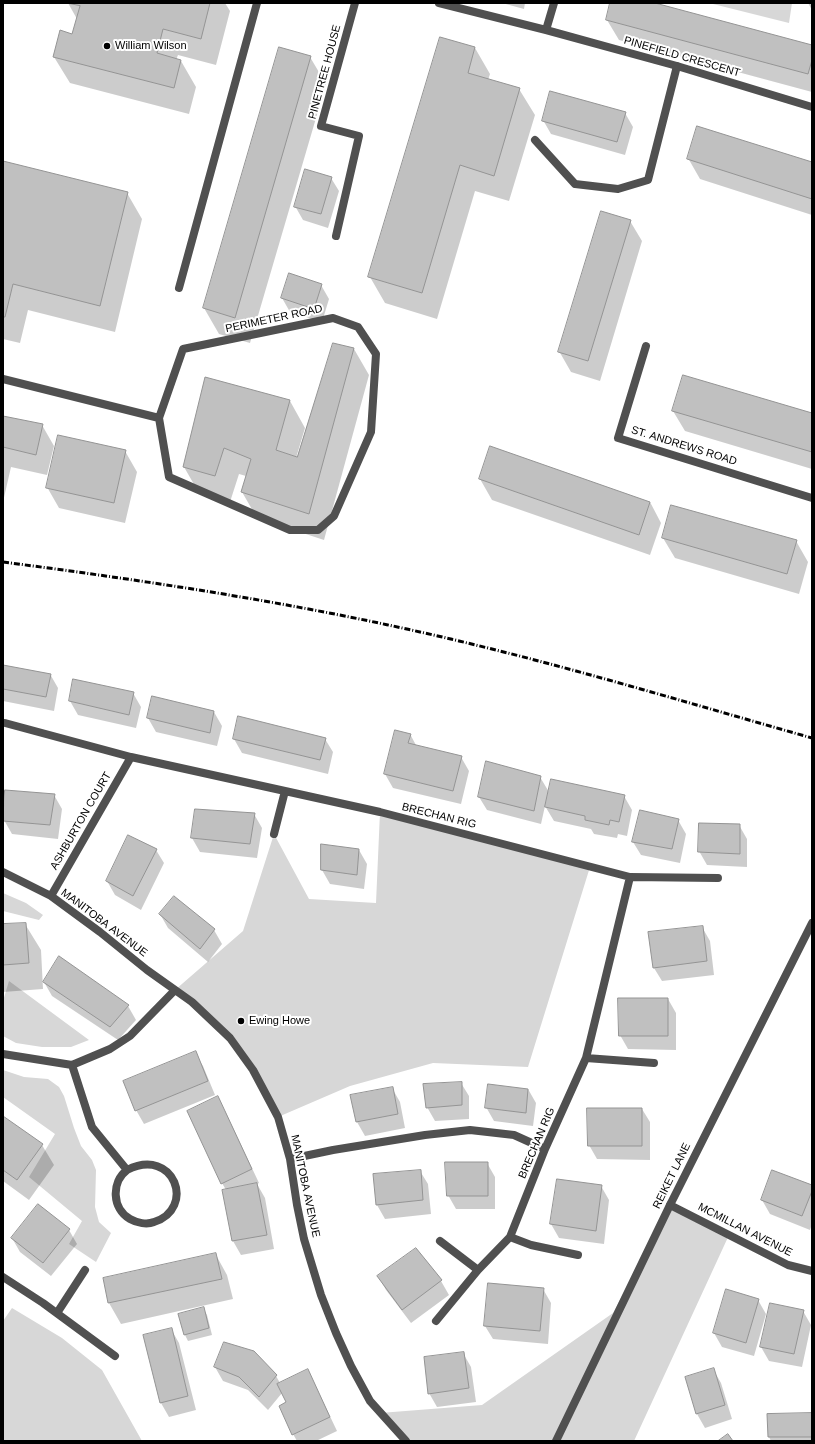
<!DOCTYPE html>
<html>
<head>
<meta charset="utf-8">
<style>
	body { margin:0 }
	#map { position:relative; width:815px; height:1444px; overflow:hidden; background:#fff; font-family:Helvetica,sans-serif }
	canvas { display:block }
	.frame { position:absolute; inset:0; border:4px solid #000; pointer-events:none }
</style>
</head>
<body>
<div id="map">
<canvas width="815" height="1444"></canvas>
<div class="frame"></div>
</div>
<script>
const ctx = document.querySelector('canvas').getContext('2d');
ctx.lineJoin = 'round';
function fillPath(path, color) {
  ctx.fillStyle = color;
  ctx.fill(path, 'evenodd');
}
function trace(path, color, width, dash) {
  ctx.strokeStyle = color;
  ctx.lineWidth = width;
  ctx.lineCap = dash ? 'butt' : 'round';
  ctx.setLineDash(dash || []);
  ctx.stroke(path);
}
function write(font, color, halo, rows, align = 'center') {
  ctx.font = font + ' Helvetica,sans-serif';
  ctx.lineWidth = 4;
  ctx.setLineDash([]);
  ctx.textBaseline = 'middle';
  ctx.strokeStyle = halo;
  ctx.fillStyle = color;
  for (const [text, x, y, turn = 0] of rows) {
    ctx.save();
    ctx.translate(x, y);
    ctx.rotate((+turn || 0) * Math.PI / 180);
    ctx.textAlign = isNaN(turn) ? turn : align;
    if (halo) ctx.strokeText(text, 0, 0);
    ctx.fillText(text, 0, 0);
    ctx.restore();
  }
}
const green = new Path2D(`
	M709 3H792L789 23Z
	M380 812 590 867 528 1067 433 1063 350 1086 278 1117 230 1038 175 990 243 931 274 834 309 899 376 903Z
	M3 893 26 903 43 915 39 920 3 911Z
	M9 981 89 1040 71 1047H42L16 1043 3 1036V1001Z
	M3 1070 24 1077 48 1079 59 1087 64 1096 74 1128 81 1146 92 1160 96 1170 95 1207 99 1222 111 1233 96 1262 69 1244 82 1221 29 1177 55 1134 3 1097Z
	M670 1205 729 1235 634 1441H406L380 1413 482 1405 613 1313Z
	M12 1308 62 1338 102 1370 142 1441H3V1321Z`);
const shadow = new Path2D(`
	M68 3H225L230 11 216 65 178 55 176 60 181 61 196 87 189 114 70 83 54 57 73 35 77 19Z
	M502 3H525L524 9Z
	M611 3H651L812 46V92L619 40 607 20Z
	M808 3H812V10Z
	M475 48 490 74 488 80 519 89 535 115 509 201 475 191 437 319 385 303 370 277Z
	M310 57 326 84 250 343 219 334 204 308Z
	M625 113 633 127 625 155 551 134 543 120Z
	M688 158 812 163V215L700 179Z
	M3 162 127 193 142 219 115 332 28 310 20 343 3 339Z
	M331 178 339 191 328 228 303 220 295 206Z
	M630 221 642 241 600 381 571 372 559 351Z
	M321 285 329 299 322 322 290 312 282 298Z
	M334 345 354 349 369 375 324 540 257 518 242 492 246 476 239 474 230 502 199 493 184 467 290 401 305 428 296 458H298Z
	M673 411 812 414V469L685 431Z
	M3 417 42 425 54 446 47 475 11 467 3 502Z
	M125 451 137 472 125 523 59 508 47 487Z
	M480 479 650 502 661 523 650 555 492 500Z
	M663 538 796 541 808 562 799 594 675 558Z
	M3 666 50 674 58 688 54 711 3 701Z
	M133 693 141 707 136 728 78 715 70 701Z
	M214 712 222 726 217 746 156 732 148 718Z
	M396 731 410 734 417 747 461 757 469 771 461 804 393 788 385 774Z
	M234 739H325L333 752 328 774 242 753Z
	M540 777 549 792 624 796 632 810 627 836 618 834 617 838 594 834 591 829 554 821 545 806 541 824 487 810 479 797Z
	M54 795 62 809 58 839 12 834 4 820Z
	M254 814 262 828 257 858 200 852 192 838Z
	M678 820 686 834 680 863 641 855 633 842Z
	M739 825 747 839V867L707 865 699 851Z
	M156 850 164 863 141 910 115 895 107 881Z
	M359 850 367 864 364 889 330 884 322 870Z
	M160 914 214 930 222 944 208 962 168 928Z
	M25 924 41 950 43 989 3 992V925Z
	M702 927 710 941 714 975 662 981 654 968Z
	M44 982 128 1006 136 1020 118 1040 52 996Z
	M668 999 676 1013V1050L628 1049 620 1035Z
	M195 1053 203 1066 215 1095 144 1124 136 1110Z
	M461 1083 469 1096V1119L435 1121 427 1107Z
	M392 1088 400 1102 405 1128 365 1136 357 1122 352 1096Z
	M528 1089 536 1103 533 1126 494 1121 486 1107Z
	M642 1109 650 1122V1160L597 1159 589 1145Z
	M225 1111 259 1183 257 1184 265 1198 274 1249 241 1255 233 1241 224 1191 226 1190 222 1183Z
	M3 1117 42 1145 54 1165 29 1200 3 1181Z
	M487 1163 495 1177V1209H456L448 1195Z
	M420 1171 428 1184 431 1214 385 1219 377 1205Z
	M601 1186 609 1200 604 1244 559 1238 551 1224Z
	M812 1186V1224L810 1230 770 1214 762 1200Z
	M69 1230 77 1244 51 1276 20 1252 12 1238Z
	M216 1255 227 1275 233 1299 121 1324 109 1303 104 1279Z
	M378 1276 441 1281 449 1295 411 1323 386 1290Z
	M543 1289 551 1303 548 1344 493 1339 485 1326Z
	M758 1300 766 1314 754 1356 722 1347 714 1333Z
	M203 1308 207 1315 212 1335 188 1341 185 1335Z
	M803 1311 811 1325 802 1367 769 1361 761 1347Z
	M171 1329 179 1343 196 1410 169 1417 161 1403Z
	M254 1352 276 1376 280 1383 308 1370 337 1431 316 1441H297L293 1434 287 1403 282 1393 268 1410 248 1390 223 1381 215 1367Z
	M463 1353 471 1367 476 1402 437 1407 429 1393Z
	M713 1369 721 1383 732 1419 705 1428 697 1414 686 1377Z
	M812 1414V1441H771L769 1437 768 1415Z`);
const building = new Path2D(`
	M67 3H210L201 39 163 29 157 53 181 60 174 88 53 57 60 30 72 34 80 6Z
	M610 3H655L812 45V60L808 74 606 20Z
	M440 37 475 47 468 73 520 88 494 176 460 165 422 293 368 277Z
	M279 47 311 56 235 318 203 308Z
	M550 91 626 112 617 142 542 121Z
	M697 126 812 162V199L687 159Z
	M3 161 128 192 100 306 13 284 5 317H3Z
	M305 169 332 177 321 214 294 207Z
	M601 211 631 220 588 361 558 352Z
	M289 273 322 284 314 309 281 298Z
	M333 343 354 348 309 514 241 492 251 459 224 448 215 476 183 467 205 377 290 400 276 450 297 457Z
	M683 375 812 413V452L672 411Z
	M3 416 43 424 36 455 3 447Z
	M58 435 126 450 114 503 46 488Z
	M490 446 650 502 639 535 479 479Z
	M671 505 797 540 787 574 662 538Z
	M3 665 51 674 46 697 3 689Z
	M73 679 134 692 129 715 69 701Z
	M152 696 214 711 210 733 147 718Z
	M238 716 326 738 320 760 233 739Z
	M395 730 411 734 408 743 462 756 453 791 384 774Z
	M486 761 541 776 534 811 478 797Z
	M551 779 625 795 619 822 610 820 609 825 585 820V816L545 807Z
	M5 790 55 794 50 825 3 821Z
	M195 809 255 813 250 844 191 838Z
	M640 810 679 819 672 849 632 842Z
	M699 823 740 824V854L698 852Z
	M128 835 157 849 133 896 106 881Z
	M321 844 359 849 357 875 321 870Z
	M174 896 215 929 200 949 159 914Z
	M26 923 29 963 3 965V924Z
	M703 926 707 961 653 968 648 932Z
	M59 956 129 1005 110 1027 43 982Z
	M618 998H668V1036H619Z
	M196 1051 208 1081 135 1111 123 1081Z
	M462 1082V1105L426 1108 423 1084Z
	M488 1084 528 1089 526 1113 485 1108Z
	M393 1087 398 1114 356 1122 350 1095Z
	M218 1096 252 1169 221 1184 187 1111Z
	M587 1108H642V1146H588Z
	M3 1116 43 1144 17 1180 3 1170Z
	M445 1162H488V1196H447Z
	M421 1170 423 1200 376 1205 373 1174Z
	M772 1170 812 1185V1191L802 1216 761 1200Z
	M557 1179 602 1185 596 1231 550 1224Z
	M257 1183 267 1235 232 1241 222 1190Z
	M38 1204 70 1229 43 1263 11 1238Z
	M416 1248 442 1280 402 1310 377 1276Z
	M216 1253 222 1279 108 1303 103 1278Z
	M488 1283 544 1288 540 1331 484 1326Z
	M726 1289 759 1299 746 1343 713 1333Z
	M770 1303 804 1310 794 1354 760 1347Z
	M204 1307 209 1328 184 1335 178 1314Z
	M172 1328 188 1396 160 1403 143 1335Z
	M224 1342 254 1351 277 1375 259 1397 239 1377 214 1367Z
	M464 1352 469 1388 428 1394 424 1357Z
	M714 1368 725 1405 696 1414 685 1377Z
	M308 1369 330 1417 292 1435 279 1406 286 1402 277 1384Z
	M812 1413V1437H768L767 1414Z
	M728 1434 733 1441H718Z`);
const service = new Path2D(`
	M179 288 257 3`);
const minor = new Path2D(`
	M439 3 546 30 677 66 812 107
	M546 30 554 3
	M535 140 575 184 618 189 648 180 677 66
	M336 236 359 136 321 126 355 3
	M333 318 358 327 376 354 371 432 334 516 318 530H290L169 477 159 418 183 349Z
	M646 346 618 438 812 498
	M3 379 159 418
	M5 723 131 757
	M274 834 285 791 380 812 630 877 586 1058 545 1149 510 1237 478 1270 436 1321
	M3 872 51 896 100 932 147 970 192 1002 230 1038 253 1070 278 1117 290 1159 297 1205 304 1239 321 1295 336 1333 351 1366 370 1401 406 1441
	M630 877 718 878
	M51 896 131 757 285 791
	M3 1054 72 1065
	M586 1058 654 1063
	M290 1159 333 1150 425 1135 470 1130 514 1135 545 1149
	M127 1170C175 1146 196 1209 154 1222 147 1225 137 1223 130 1219 112 1209 111 1182 127 1170L92 1127 72 1065 110 1049 130 1036 175 990
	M670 1205 788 1265 812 1271
	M510 1237 531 1245 578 1255
	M440 1241 478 1270
	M3 1277 43 1303 115 1356
	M57 1313 85 1270`);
const tertiary = new Path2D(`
	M556 1441 670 1205 812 923`);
const rail = new Path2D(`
	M3 562C156 582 309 605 459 641 577 669 695 705 812 738`);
const markers = [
	[107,46,4,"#000"],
	[241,1021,4,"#000"]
];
const poiNames = [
	["William Wilson",115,46],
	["Ewing Howe",249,1021]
];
const streetNames = [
	["PINEFIELD CRESCENT",682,57,16],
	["PINETREE HOUSE",325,72,-75],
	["PERIMETER ROAD",274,319,-12],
	["ST. ANDREWS ROAD",684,446,17],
	["BRECHAN RIG",439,816,14],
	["ASHBURTON COURT",81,821,-60],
	["MANITOBA AVENUE",104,923,37],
	["BRECHAN RIG",537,1143,-67],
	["REIKET LANE",672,1176,-64],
	["MANITOBA AVENUE",305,1186,78],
	["MCMILLAN AVENUE",745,1230,27]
];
fillPath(green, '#d7d7d7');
fillPath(shadow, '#0003');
fillPath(building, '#c0c0c0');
trace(building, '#949494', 1);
trace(service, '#505050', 8);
trace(minor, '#505050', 8);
trace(tertiary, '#505050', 8);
trace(rail, '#000', 3, [6, 2, 1, 2]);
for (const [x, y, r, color] of markers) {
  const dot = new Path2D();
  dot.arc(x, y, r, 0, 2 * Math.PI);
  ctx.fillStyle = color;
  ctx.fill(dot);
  trace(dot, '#fff', 1.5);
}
write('11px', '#000', '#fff', poiNames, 'left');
write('11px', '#000', '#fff', streetNames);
</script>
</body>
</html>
